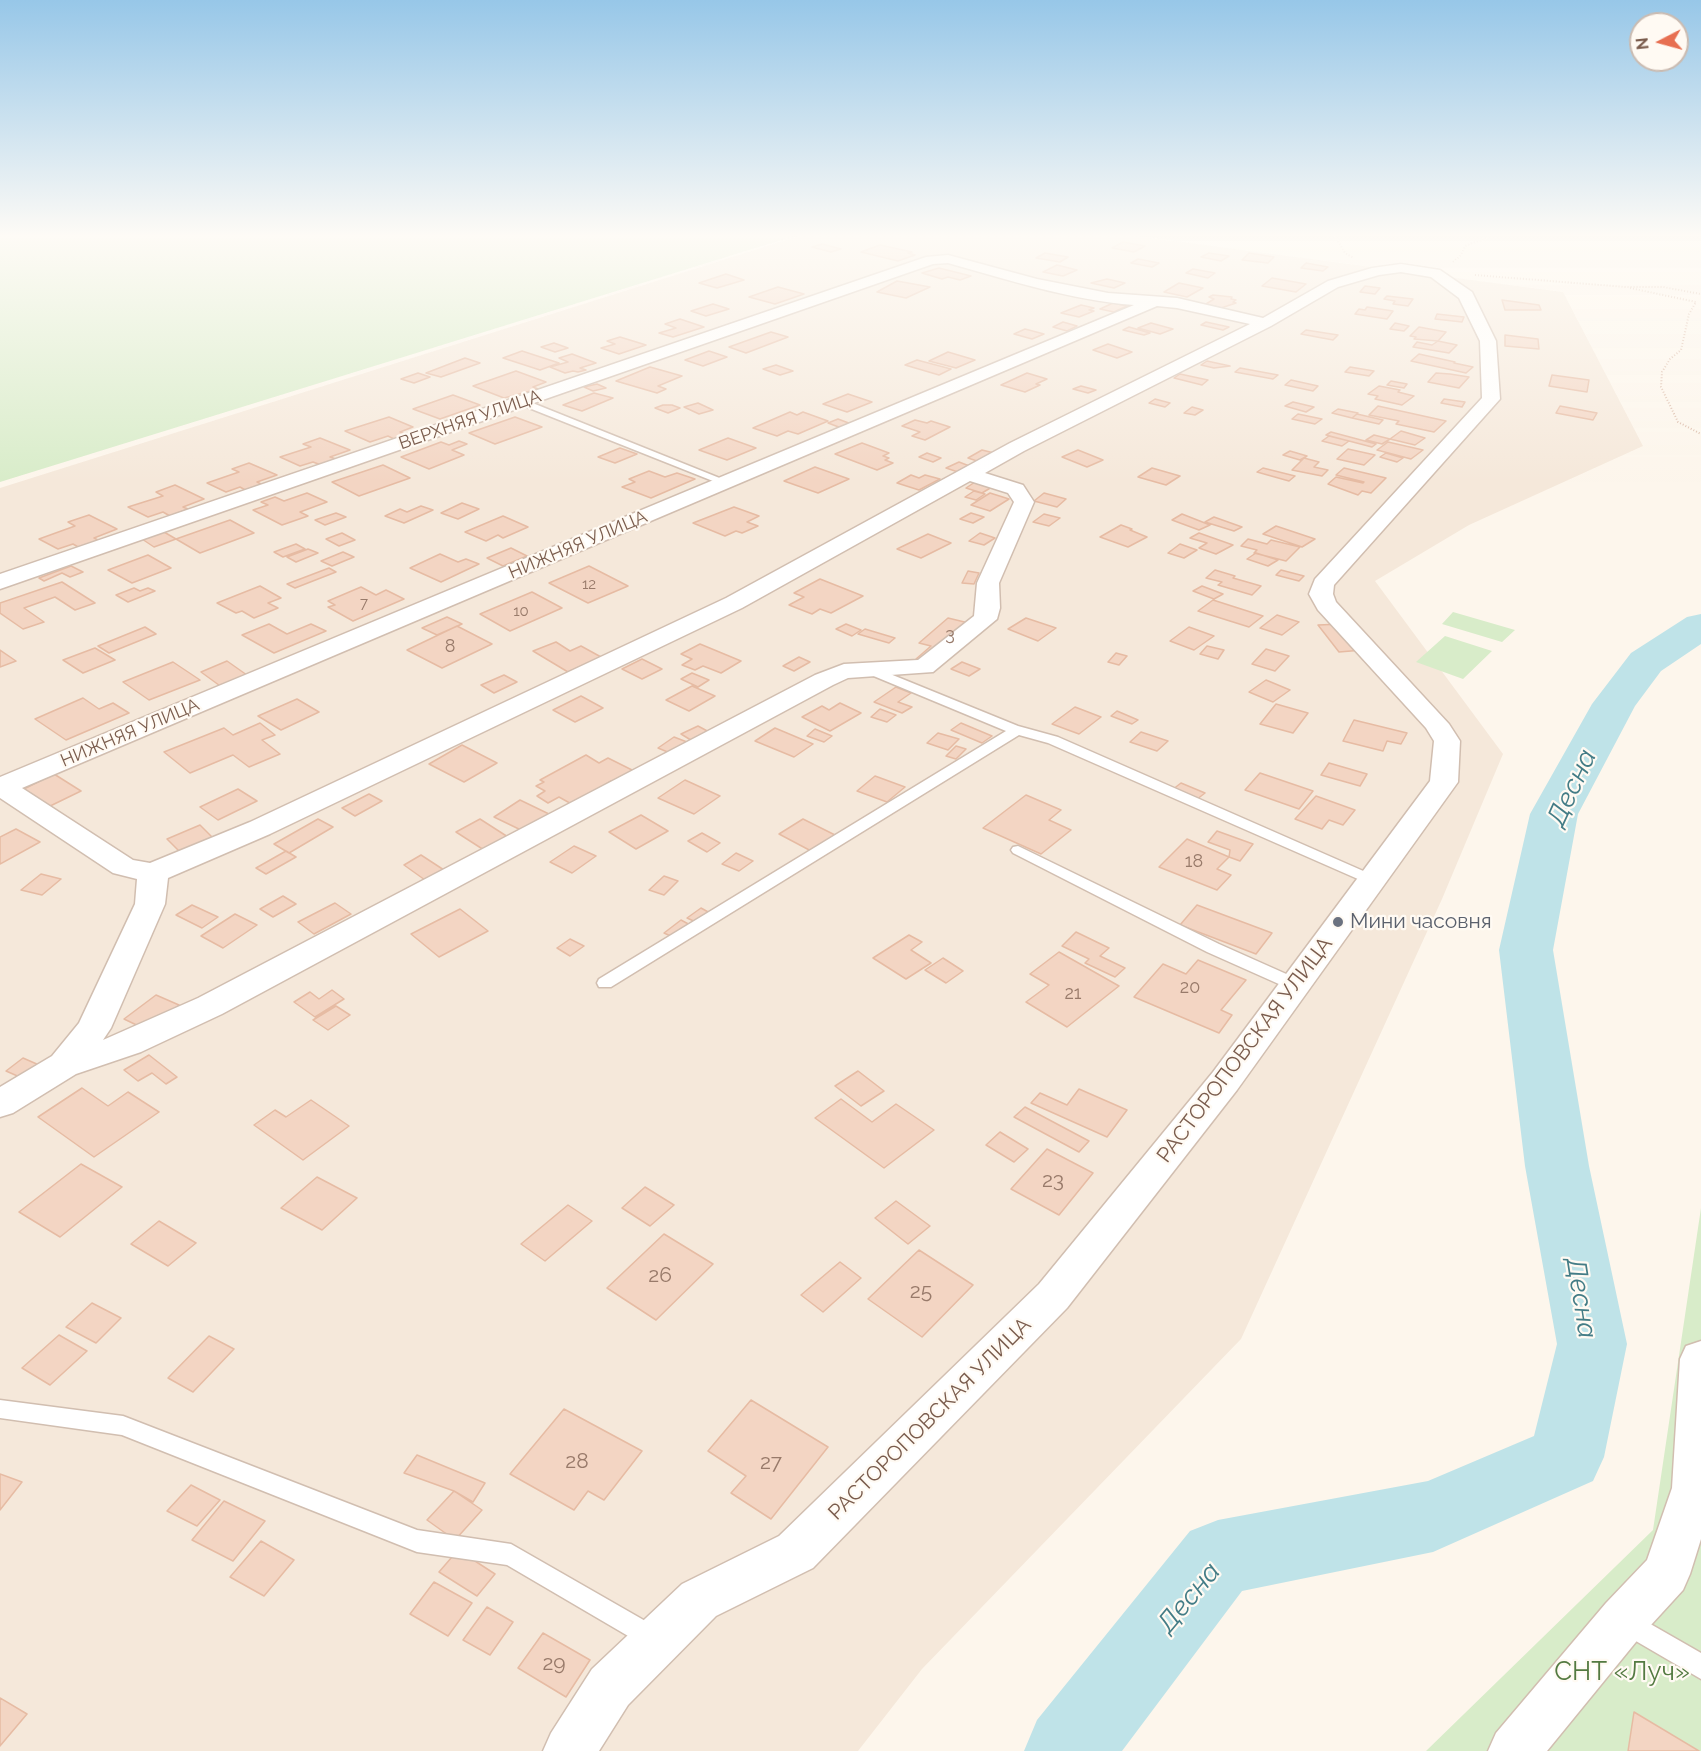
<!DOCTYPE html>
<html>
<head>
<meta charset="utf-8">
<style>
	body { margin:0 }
	#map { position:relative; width:1701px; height:1751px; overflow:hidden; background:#fdf6ec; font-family:Raleway,sans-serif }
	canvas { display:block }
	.north { position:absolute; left:1629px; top:12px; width:60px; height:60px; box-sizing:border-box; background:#fffaf3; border:2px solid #cabbb1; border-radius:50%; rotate:264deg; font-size:16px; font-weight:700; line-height:24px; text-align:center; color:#7a5c4d }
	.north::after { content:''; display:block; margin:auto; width:21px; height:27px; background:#e76f51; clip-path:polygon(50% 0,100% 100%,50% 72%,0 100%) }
</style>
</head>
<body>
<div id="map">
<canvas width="1701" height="1751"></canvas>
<div class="north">N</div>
</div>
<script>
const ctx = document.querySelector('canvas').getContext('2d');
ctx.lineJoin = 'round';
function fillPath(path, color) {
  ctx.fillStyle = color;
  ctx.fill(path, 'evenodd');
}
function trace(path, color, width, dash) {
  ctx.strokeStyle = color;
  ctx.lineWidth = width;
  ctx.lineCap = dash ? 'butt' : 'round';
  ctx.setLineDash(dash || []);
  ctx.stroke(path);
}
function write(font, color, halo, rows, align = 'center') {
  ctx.font = font + ' Raleway,sans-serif';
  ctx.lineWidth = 4.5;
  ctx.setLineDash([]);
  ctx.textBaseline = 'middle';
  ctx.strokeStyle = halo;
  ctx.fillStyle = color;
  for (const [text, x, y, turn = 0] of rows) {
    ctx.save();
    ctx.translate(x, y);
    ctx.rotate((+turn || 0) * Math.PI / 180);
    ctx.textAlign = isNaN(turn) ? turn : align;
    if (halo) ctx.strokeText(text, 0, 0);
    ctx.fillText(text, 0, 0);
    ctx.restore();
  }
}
const residential = new Path2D(`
	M799 236H1135L1563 292 1643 446 1469 525 1375 581 1503 754 1442 899 1241 1339 922 1669 858 1751H0V488Z`);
const green = new Path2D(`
	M0 236H794L0 482Z
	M1453 612 1515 630 1502 642 1442 624Z
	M1445 636 1492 651 1463 679 1416 662Z
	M1701 1208V1751H1426L1653 1530Z`);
const river = new Path2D(`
	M1701 614V644L1661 671 1635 706 1578 814 1553 950 1589 1166 1627 1344 1604 1457 1593 1481 1433 1552 1242 1591 1122 1751H1024L1037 1720 1190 1531 1218 1520 1428 1481 1534 1436 1557 1344 1525 1166 1499 950 1530 814 1592 704 1631 653 1687 617Z`);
const building = new Path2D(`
	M1123 242 1145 246 1134 252 1112 248Z
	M822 244 841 249 831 252 812 247Z
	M880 245 912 252 908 253 915 255 898 261 861 252Z
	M1045 253 1068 257 1060 262 1036 258Z
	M1209 253 1229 256 1221 261 1201 257Z
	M1249 253 1274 257 1268 263 1242 260Z
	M1138 259 1159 263 1152 267 1131 263Z
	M1306 263 1328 267 1323 271 1301 268Z
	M1057 265 1077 270 1063 276 1043 272Z
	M939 268 971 276 960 280 948 277 942 279 922 273Z
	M1193 269 1215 273 1208 278 1186 273Z
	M726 274 744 280 717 288 699 283Z
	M1272 278 1306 284 1296 292 1262 286Z
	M1107 279 1125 283 1114 288 1091 283Z
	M897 281 930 287 906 298 877 292Z
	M1179 283 1203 288 1187 297 1164 292Z
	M1365 286 1380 288 1375 294 1360 292Z
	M778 287 804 294 775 304 749 297Z
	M1213 295 1232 297 1231 299 1236 300 1233 302 1236 303 1221 308 1206 304 1214 299 1209 297Z
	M1387 296 1413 299 1408 306 1393 304 1395 301 1384 299Z
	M1502 300 1539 305 1541 310H1505Z
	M1113 303 1127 306 1114 312 1100 309Z
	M713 304 729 309 706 316 691 311Z
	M1081 305 1094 308 1089 310 1094 311 1079 317 1061 313Z
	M1367 307 1393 311 1387 319 1355 314 1359 309 1365 310Z
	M1437 314 1464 317 1462 322 1435 319Z
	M680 319 704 327 673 337 659 333 676 328 665 324Z
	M1063 322 1077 326 1067 331 1053 327Z
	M1206 322 1229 327 1223 330 1201 325Z
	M1151 323 1173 329 1160 334 1138 328Z
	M1395 323 1409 326 1404 331 1390 329Z
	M1129 327 1150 333 1144 335 1123 330Z
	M1419 327 1446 332 1438 341 1414 339 1416 337 1410 336Z
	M1025 329 1044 334 1032 339 1014 334Z
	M1306 330 1338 335 1333 340 1301 334Z
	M771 332 788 337 746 353 729 347Z
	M1505 335 1538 339 1539 349 1505 346Z
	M620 337 646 345 619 354 601 348 615 344 607 341Z
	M1438 341 1457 345 1449 353 1413 347 1417 342 1432 345Z
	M554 343 568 348 555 352 541 347Z
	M1108 344 1132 352 1117 358 1093 350Z
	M522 351 559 363 540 370 503 358Z
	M709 351 727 357 703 366 685 360Z
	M948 352 975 360 956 368 929 361Z
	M572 354 596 363 580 368 586 370 578 372 573 371 565 373 550 367 568 362 559 358Z
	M1419 354 1455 362 1454 363 1473 367 1466 373 1411 361Z
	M465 358 480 363 441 377 426 373Z
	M917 360 951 369 939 375 905 365Z
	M1207 361 1230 366 1214 368 1201 365Z
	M776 365 793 371 780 375 763 369Z
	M650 367 682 376 658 386 666 389 657 393 616 381Z
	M1350 367 1374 371 1369 376 1345 372Z
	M1240 368 1278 375 1273 379 1235 372Z
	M516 371 546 382 533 387 538 389 504 398 473 386Z
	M418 373 430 377 414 383 401 379Z
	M1027 373 1047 379 1036 384 1040 385 1025 392 1001 385Z
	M1436 373 1450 374 1469 377 1459 388 1428 382Z
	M1180 374 1208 380 1202 385 1174 378Z
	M1552 375 1589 380 1587 392 1549 386Z
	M1291 380 1318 386 1313 391 1285 385Z
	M1391 381 1407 384 1404 388 1387 385Z
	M597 384 606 388 593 391 584 387Z
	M1081 386 1096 390 1088 393 1073 389Z
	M1379 386 1400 390 1398 392 1414 396 1402 405 1375 399 1378 396 1368 394Z
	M594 393 613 398 582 411 563 405Z
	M848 394 872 402 847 412 823 404Z
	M453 395 480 405 440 419 413 409Z
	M1155 399 1170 403 1165 407 1149 403Z
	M1444 399 1465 402 1462 407 1441 403Z
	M1293 402 1314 407 1306 412 1285 406Z
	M698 403 713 410 699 414 684 407Z
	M663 405H672L680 408 668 413 655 408Z
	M1378 406 1446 421 1434 432 1396 424 1399 421 1369 415Z
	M1560 406 1597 413 1593 420 1556 413Z
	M1192 407 1203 410 1195 415 1184 413Z
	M1338 409 1358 413 1352 418 1332 413Z
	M790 412 797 415 803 412 828 421 798 434 788 431 777 436 753 428Z
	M1298 414 1322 419 1315 424 1292 419Z
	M1357 414 1383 420 1379 424 1352 418Z
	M389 417 413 427 400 432 407 435 394 439 388 436 370 442 345 431Z
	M515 417 542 427 495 444 469 433Z
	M838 419 854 425 844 429 828 423Z
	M915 420 927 423 931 421 950 427 925 440 912 436 920 432 902 426Z
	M1401 431 1425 438 1415 445 1390 439Z
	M1331 432 1376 444 1372 447 1326 435Z
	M1374 435 1390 439 1382 444 1366 440Z
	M1329 436 1349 441 1342 446 1322 441Z
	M320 438 350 450 330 457 336 459 321 465 313 462 300 466 280 457 311 447 303 444Z
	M728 438 756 448 727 460 699 450Z
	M459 441 467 444 452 450 464 455 429 469 401 457 441 442 449 445Z
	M1388 442 1423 450 1411 459 1377 450Z
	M862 443 889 453 883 456 889 458 885 460 893 463 877 470 835 454Z
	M620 448 637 454 615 463 598 457Z
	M1348 449 1375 455 1364 465 1337 459Z
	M982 450 994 453 980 462 968 458Z
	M1078 450 1103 460 1087 467 1062 457Z
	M1290 451 1307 456 1300 460 1283 455Z
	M927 453 941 458 933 462 919 457Z
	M1386 453 1403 458 1397 462 1380 457Z
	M1304 458 1319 462 1314 467 1328 470 1322 476 1292 470Z
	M959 462 972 467 958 472 946 468Z
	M249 463 277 475 257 482 263 485 247 491 240 487 226 492 207 483 239 472 232 469Z
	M383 465 410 478 359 496 332 482Z
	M815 467 849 479 818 493 784 481Z
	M1152 468 1180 476 1166 485 1138 477Z
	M1263 468 1295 476 1289 481 1257 472Z
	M1344 468 1386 478 1371 493 1362 491 1358 495 1328 484 1336 477 1363 483 1364 482 1336 475Z
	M649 471 665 477 677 473 695 479 651 498 622 487 635 482 629 479Z
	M911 475 919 478 925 475 940 479 919 490 897 483Z
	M975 482 992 487 982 493 966 488Z
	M175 485 204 499 183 507 188 509 170 516 163 512 148 517 128 507 163 496 156 492Z
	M974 491 985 494 976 500 965 497Z
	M307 493 327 502 300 512 308 516 282 525 253 510 268 505 261 502 275 497 284 501Z
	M990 493 1009 499 990 511 971 505Z
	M1044 493 1066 499 1057 507 1034 501Z
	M462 503 479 509 458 519 441 513Z
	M421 506 433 510 404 523 385 516 400 509 407 512Z
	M734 507 759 516 747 522 758 526 742 533 736 531 725 536 693 523Z
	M336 513 346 517 325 525 315 520Z
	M971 513 984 517 973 523 960 519Z
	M1044 514 1060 518 1049 526 1033 522Z
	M1182 514 1210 525 1199 530 1172 520Z
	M89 515 117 529 94 538 100 541 80 548 73 544 58 549 39 539 75 526 68 522Z
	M503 516 528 527 503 538 498 535 486 541 465 532Z
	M1214 517 1242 527 1234 531 1205 522Z
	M230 520 254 533 200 553 176 539Z
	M1121 525 1132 529 1130 530 1147 537 1128 547 1100 537Z
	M1276 526 1315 539 1302 547 1263 534Z
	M164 532 176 539 154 547 142 539Z
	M342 533 355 540 339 546 326 539Z
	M980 533 995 538 984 545 969 541Z
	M1199 533 1233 545 1216 554 1199 548 1207 543 1190 538Z
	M928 534 951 543 921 558 897 549Z
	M1248 539 1267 544 1271 540 1300 547 1286 561 1254 553 1257 550 1241 546Z
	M296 544 305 549 283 557 274 552Z
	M1180 544 1197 550 1184 558 1168 553Z
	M511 548 527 556 503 566 487 558Z
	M308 549 318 553 296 562 287 557Z
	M343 552 354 557 332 566 321 561Z
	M1256 553 1278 560 1268 566 1247 559Z
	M440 554 458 562 466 559 479 564 441 582 410 568Z
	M148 555 171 568 132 583 108 570Z
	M71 566 83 572 70 577 62 573 44 581 39 578Z
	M589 566 628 586 588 603 549 583Z
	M329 568 336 572 295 588 287 584Z
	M1215 570 1235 576 1233 578 1261 586 1252 595 1218 585 1222 582 1206 578Z
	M1281 570 1304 576 1299 581 1276 575Z
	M968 571 979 573 974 584 962 583Z
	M820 579 863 596 831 613 820 609 812 614 789 605 804 597 794 593Z
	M62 582 95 603 75 610 55 597 24 608 44 622 23 629 0 613V603Z
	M260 586 281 598 268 603 278 608 254 618 242 611 236 613 217 603Z
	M1202 586 1223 594 1214 599 1193 591Z
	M361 587 376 595 386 590 404 599 353 621 328 607 335 605 328 601Z
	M134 588 140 591 148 588 155 591 128 602 116 595Z
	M532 592 562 608 510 631 480 614Z
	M1213 600 1263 616 1249 627 1198 611Z
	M1277 615 1299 622 1282 635 1260 628Z
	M447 617 462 624 437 635 422 628Z
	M948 618 981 626 938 665 916 659 931 646 919 643Z
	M1026 618 1056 628 1038 641 1008 629Z
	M269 624 287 634 311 624 326 631 274 653 242 635Z
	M846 624 861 630 852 636 836 629Z
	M1342 624 1363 650 1339 652 1318 625Z
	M457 626 492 644 442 668 407 650Z
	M145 627 156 634 109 653 98 646Z
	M1189 627 1214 636 1194 650 1170 641Z
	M865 629 895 638 889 643 858 634Z
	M556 642 570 651 581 646 601 657 568 672 533 651Z
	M700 644 741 661 721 673 703 666 695 670 682 665 692 659 681 654Z
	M1207 646 1224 650 1218 659 1200 654Z
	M95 648 115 660 83 673 63 660Z
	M1266 649 1289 656 1275 671 1252 664Z
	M0 650 16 661 0 667Z
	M1116 653 1127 656 1119 665 1108 662Z
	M799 657 810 662 794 671 783 666Z
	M642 659 662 669 642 679 622 669Z
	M227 661 254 680 227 691 201 672Z
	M173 662 200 680 149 700 123 682Z
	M962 662 980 669 969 676 951 669Z
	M692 673 709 680 698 687 681 679Z
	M504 675 517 682 494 693 481 685Z
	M1266 680 1290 690 1273 702 1249 692Z
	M692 686 715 696 689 711 666 700Z
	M896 687 911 693 898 702 912 707 902 713 874 702Z
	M581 696 603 708 575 722 553 710Z
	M83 698 99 709 113 703 129 713 66 740 35 719Z
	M297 699 319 712 281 730 258 716Z
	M840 703 861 713 830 731 802 717 822 706 829 710Z
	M1276 704 1308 713 1293 733 1260 724Z
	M1075 707 1101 717 1079 734 1052 724Z
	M880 709 896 715 887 722 871 717Z
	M1117 711 1138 720 1132 724 1111 716Z
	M1354 720 1407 733 1401 744 1387 741 1383 751 1343 741Z
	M260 723 275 735 262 740 280 754 249 767 233 755 190 773 164 752 224 728 233 735Z
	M961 723 992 736 982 743 951 730Z
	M698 726 711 733 694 742 681 734Z
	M775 728 813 744 794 757 755 741Z
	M815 729 832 736 824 742 807 736Z
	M1141 732 1168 741 1157 751 1130 742Z
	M938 733 959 739 948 750 927 743Z
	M674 737 687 742 670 753 658 748Z
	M462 745 497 763 464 782 429 764Z
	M956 746 966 749 956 759 946 756Z
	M586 755 599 763 608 758 638 773 618 785 611 781 598 789 610 796 584 811 559 797 548 803 537 796 545 791 536 786 544 782 540 780Z
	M1329 763 1367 774 1360 786 1321 775Z
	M1260 773 1313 791 1299 809 1245 790Z
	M54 774 81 791 44 809 18 792Z
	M875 776 905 787 887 802 857 791Z
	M685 780 720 796 694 814 658 798Z
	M1181 783 1205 793 1196 800 1172 790Z
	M238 789 257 801 218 820 200 807Z
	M369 794 382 801 355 816 342 808Z
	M1026 795 1061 810 1049 820 1071 830 1041 854 983 828Z
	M1316 796 1355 810 1343 825 1329 820 1322 829 1295 819Z
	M520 800 549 814 523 831 494 817Z
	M641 815 668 831 636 849 609 832Z
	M318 819 333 827 289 853 274 844Z
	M480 819 508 837 484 850 456 832Z
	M803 819 837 836 813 852 779 834Z
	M200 825 214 839 181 853 167 839Z
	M16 829 40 842 0 864V837Z
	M1217 831 1253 844 1240 861 1229 857 1230 850 1208 842Z
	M702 833 720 843 707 852 688 841Z
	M1187 839 1229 857 1217 869 1231 875 1217 890 1159 867Z
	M574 846 596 856 572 873 550 862Z
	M286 851 296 857 266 874 256 868Z
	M736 853 753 861 739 871 722 864Z
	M421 855 444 870 425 880 404 865Z
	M41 874 61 879 42 895 21 890Z
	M664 876 678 881 664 895 649 890Z
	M283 896 296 904 273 917 260 909Z
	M335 903 351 914 314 934 298 922Z
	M192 905 218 917 202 928 176 915Z
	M1197 905 1272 933 1256 954 1180 925Z
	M701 908 710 913 698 923 687 918Z
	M460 909 488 931 439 957 411 934Z
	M235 914 257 925 223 948 201 936Z
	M681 920 692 926 675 938 664 933Z
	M1076 932 1109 948 1100 956 1125 968 1115 977 1085 963 1089 959 1062 946Z
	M909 935 922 942 911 950 931 963 906 979 873 958Z
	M570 939 584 946 570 956 557 948Z
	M1059 952 1119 986 1067 1027 1026 1002 1049 985 1030 974Z
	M943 958 963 971 946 983 925 970Z
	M1198 960 1246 980 1221 1010 1232 1015 1219 1033 1134 997 1163 964 1186 974Z
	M332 990 344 999 315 1017 294 1002 310 992 319 999Z
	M156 995 179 1005 147 1030 124 1019Z
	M336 1006 350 1015 328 1030 313 1020Z
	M149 1055 177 1077 166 1084 152 1073 138 1081 124 1070Z
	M23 1058 39 1065 22 1078 6 1071Z
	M858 1071 884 1091 861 1106 835 1086Z
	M82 1088 108 1106 128 1092 159 1112 94 1157 38 1117Z
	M1079 1089 1127 1110 1107 1137 1031 1103 1040 1093 1067 1105Z
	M841 1099 872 1122 896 1104 934 1130 884 1168 815 1118Z
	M311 1100 349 1126 303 1160 254 1125 275 1110 286 1117Z
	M1025 1107 1089 1141 1079 1152 1014 1117Z
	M1000 1132 1028 1149 1014 1162 986 1145Z
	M1047 1149 1093 1173 1059 1215 1011 1189Z
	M81 1164 122 1187 60 1237 19 1212Z
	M317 1177 357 1198 322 1230 281 1208Z
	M645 1187 674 1205 650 1226 622 1208Z
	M896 1201 930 1226 908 1244 875 1218Z
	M568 1205 592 1221 545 1261 521 1244Z
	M159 1221 196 1243 168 1266 131 1244Z
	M664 1234 713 1264 656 1320 607 1288Z
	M919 1250 973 1285 922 1337 868 1299Z
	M840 1262 861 1278 823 1312 801 1295Z
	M92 1303 121 1318 96 1343 66 1327Z
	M59 1335 87 1351 50 1385 22 1368Z
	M209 1336 234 1349 193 1392 168 1378Z
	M751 1400 828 1447 771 1519 731 1493 746 1476 708 1451Z
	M564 1409 642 1451 604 1500 588 1491 574 1510 510 1474Z
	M417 1455 485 1483 473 1502 454 1491 404 1473Z
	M0 1474 22 1482 0 1510Z
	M191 1485 220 1500 197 1526 167 1511Z
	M454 1491 482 1510 455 1540 427 1520Z
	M224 1501 265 1521 233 1561 192 1540Z
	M261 1541 294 1560 264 1596 230 1577Z
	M458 1550 495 1574 477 1596 439 1572Z
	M434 1582 472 1603 448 1636 410 1614Z
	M487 1607 513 1622 490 1655 463 1640Z
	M543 1633 590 1660 566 1697 518 1668Z
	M0 1698 27 1714 0 1746Z
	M1634 1712 1699 1751H1628Z`);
const path = new Path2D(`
	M1335 236 1345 253 1354 258
	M1453 262 1461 255 1465 246 1491 236
	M1475 275 1625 287H1663L1701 294
	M1630 288 1696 302 1689 314 1681 350 1670 359 1662 372 1661 387 1678 422 1701 434`);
const service = new Path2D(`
	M519 400H525L732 483 723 485 519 404Z
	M868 665 1018 726 1058 737 1377 877 1380 880 1377 883H1367L1048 743 1019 735 611 987H599L597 983 599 979 1006 731 864 672 862 669 864 666Z
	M1018 846 1219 944 1302 981 1304 985 1302 989H1290L1207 952 1013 853 1011 850 1013 847Z
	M0 1400 123 1416 417 1530 511 1544 661 1630 664 1638 661 1646 652 1650 507 1565 417 1552 122 1435 0 1418Z
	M1626 1610 1701 1653V1679L1617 1630 1614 1622 1617 1614Z`);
const minor = new Path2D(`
	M948 255 1037 279 1108 293 1177 298 1263 318 1328 281 1372 268 1401 264 1440 270 1472 292 1496 341 1500 399 1334 585 1333 594 1336 602 1449 724 1460 741 1458 782 1237 1090 1067 1308 813 1568 716 1616 628 1705 599 1751H543L551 1733 592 1669 682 1584 779 1536 1039 1284 1213 1072 1430 781 1434 741 1426 728 1318 610 1309 594 1315 579 1482 398 1480 341 1459 298 1431 277 1401 272 1379 275 1338 287 1271 326 1024 451 985 473 1023 485 1034 502 999 583 1000 608 997 619 933 672 848 678 833 685 222 1014 141 1052 76 1074 13 1113 0 1117V1087L52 1056 79 1023 135 904 137 879 113 873 0 798V777L1134 305C1070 300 1009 280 948 263L933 264 0 589V574L926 257ZM1157 306 1177 308 1250 324 1010 443 726 598 250 822 150 863 133 860 22 788ZM970 481 1008 493 1014 502 977 583 974 616 918 660 844 664 815 675 198 998 103 1040 111 1028 165 904 168 878 270 834 742 608Z
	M1701 1341V1539L1690 1574 1683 1590 1640 1637 1547 1751H1488L1496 1733 1606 1603 1647 1560 1672 1488 1680 1359 1686 1346Z`);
const markers = [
	[1338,922,6,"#6b7280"]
];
const farNumbernames = [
	["12",589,584],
	["7",364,603],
	["10",521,611]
];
const farStreetnames = [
	["ВЕРХНЯЯ УЛИЦА",470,420,-19],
	["НИЖНЯЯ УЛИЦА",578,545,-23],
	["НИЖНЯЯ УЛИЦА",130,733,-23]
];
const numberNames = [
	["3",950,635],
	["8",450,647],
	["18",1194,862],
	["20",1190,988],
	["21",1073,994]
];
const worshipNames = [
	["Мини часовня",1350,922]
];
const streetNames = [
	["РАСТОРОПОВСКАЯ УЛИЦА",1245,1050,-53],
	["РАСТОРОПОВСКАЯ УЛИЦА",930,1419,-45]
];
const nearNumbernames = [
	["23",1053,1181],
	["26",660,1276],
	["25",921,1292],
	["28",577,1462],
	["27",771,1463],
	["29",554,1664]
];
const nearParknames = [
	["СНТ «Луч»",1622,1672]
];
const nearWaternames = [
	["Десна",1572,788,-65],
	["Десна",1581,1298,81],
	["Десна",1189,1598,-50]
];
fillPath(residential, '#f5e8da');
fillPath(green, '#d8ecc9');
fillPath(river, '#bfe3e8');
fillPath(building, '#f3d5c3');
trace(building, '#e6bba3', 1.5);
trace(service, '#d1beb0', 3);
trace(minor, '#d1beb0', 3);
trace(path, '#d9b8a5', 2, [1, 2]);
fillPath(service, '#fff');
fillPath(minor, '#fff');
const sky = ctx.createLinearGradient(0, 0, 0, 482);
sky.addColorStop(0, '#97c7e8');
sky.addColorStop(0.49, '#fefbf6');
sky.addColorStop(1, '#fefbf600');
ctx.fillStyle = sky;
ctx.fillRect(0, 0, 1701, 482);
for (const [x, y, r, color] of markers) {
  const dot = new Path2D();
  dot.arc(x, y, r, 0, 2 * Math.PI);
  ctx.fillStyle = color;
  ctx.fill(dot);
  trace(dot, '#fffaf3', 2);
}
write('15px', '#987a6a', null, farNumbernames);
write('18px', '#7a5c4d', '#fffaf3', farStreetnames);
write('18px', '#987a6a', null, numberNames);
write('21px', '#5b616d', '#fffaf3', worshipNames, 'left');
write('21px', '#7a5c4d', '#fffaf3', streetNames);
write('21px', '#987a6a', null, nearNumbernames);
write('26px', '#537a41', '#fffaf3', nearParknames);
write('italic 27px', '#437c86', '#fffaf3', nearWaternames);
</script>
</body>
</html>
